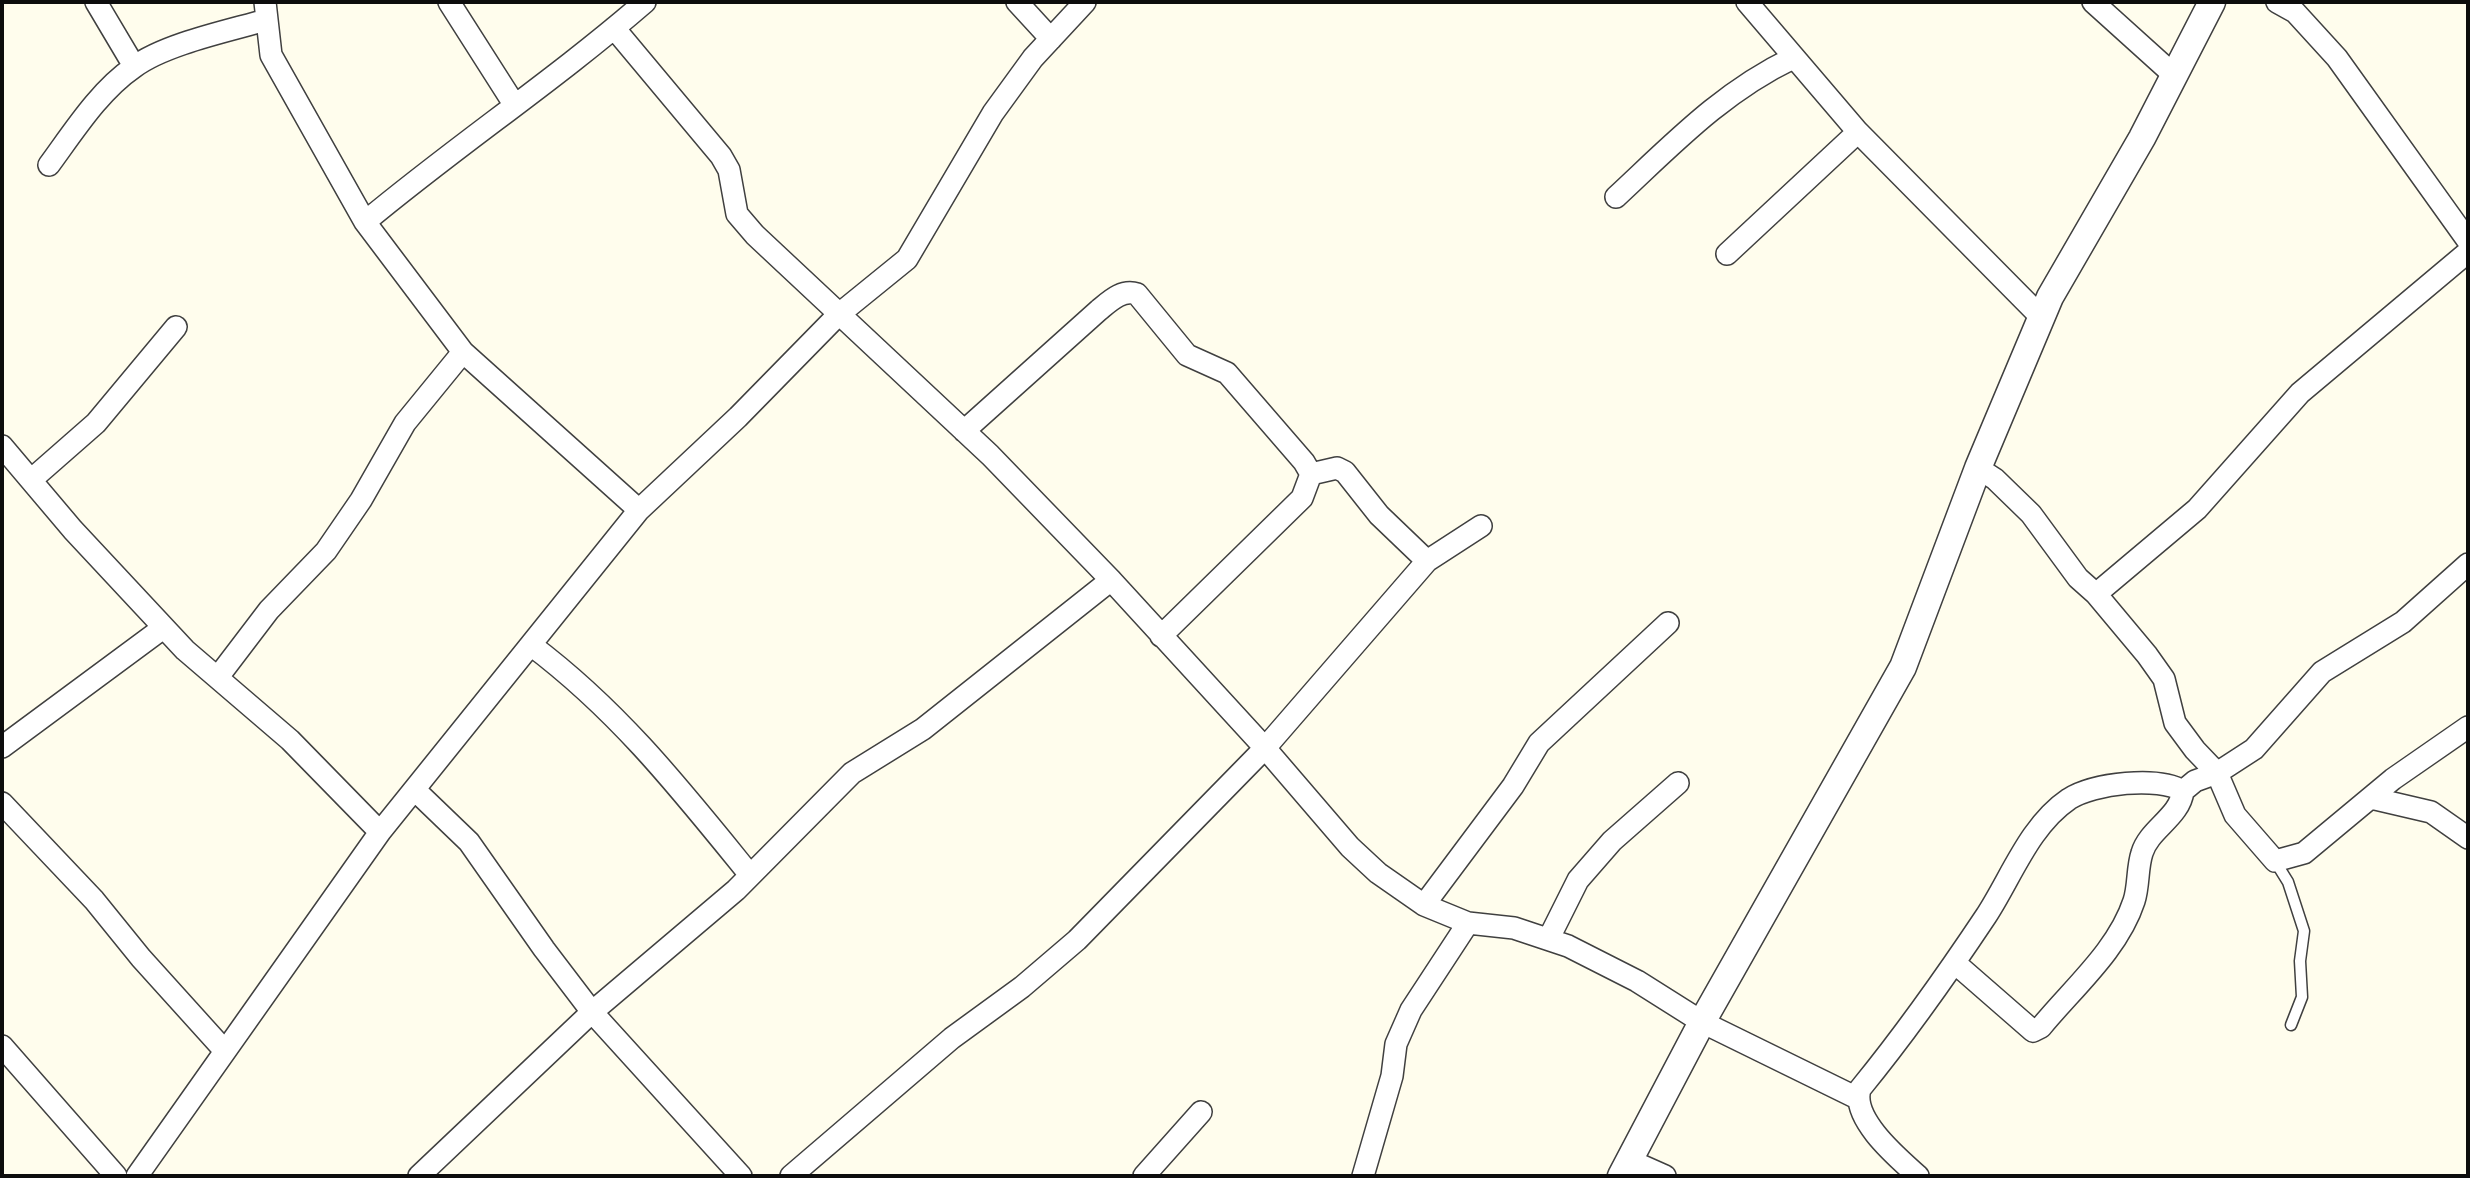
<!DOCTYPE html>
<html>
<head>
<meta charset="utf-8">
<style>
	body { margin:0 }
	#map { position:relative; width:2470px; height:1178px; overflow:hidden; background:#fffded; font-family:"IBM Plex Serif",serif }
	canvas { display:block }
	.frame { position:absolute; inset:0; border:4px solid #0d0d0d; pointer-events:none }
</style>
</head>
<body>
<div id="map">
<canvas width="2470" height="1178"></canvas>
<div class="frame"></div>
</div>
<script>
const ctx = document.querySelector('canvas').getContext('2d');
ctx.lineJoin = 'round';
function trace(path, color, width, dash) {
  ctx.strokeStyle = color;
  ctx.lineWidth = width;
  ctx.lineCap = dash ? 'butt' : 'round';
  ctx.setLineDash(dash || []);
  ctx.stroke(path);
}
const service = new Path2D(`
	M2275 861 2288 882 2304 931 2300 961 2302 997 2291 1025`);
const minor = new Path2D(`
	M96 2 134 66
	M265 2 271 55 365 222 463 352 639 510
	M449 2 514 104
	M1017 2 1051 39
	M1747 2 1858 132 2041 317
	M2093 2 2175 76
	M2277 2 2295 12 2337 58 2468 241
	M614 28 721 156 729 170 737 214 755 235 990 455 1111 580 1265 748 1350 847 1378 873 1424 905 1468 923 1514 928 1568 946 1637 981 1702 1022 1857 1098
	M49 165C74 131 99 91 134 67 165 44 228 31 266 20
	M1616 197C1673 144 1722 92 1793 58
	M365 222C456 146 555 80 645 2
	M1727 254 1858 132
	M964 431 1099 310C1110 301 1122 289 1137 294L1187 355 1227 373 1304 462 1311 474 1302 498 1161 636
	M2 446 73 530 185 650 290 740 380 832
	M1978 468 1995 479 2031 514 2078 578 2096 594 2147 655 2164 679 2175 723 2195 750 2217 773 2235 815 2275 861 2304 853 2393 779 2468 727
	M1311 474 1337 468 1345 472 1379 515 1427 561
	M31 480 96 423 176 327
	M2096 594 2197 509 2300 393 2468 252
	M531 645C619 711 681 790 750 875
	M218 677 269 610 326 551 361 500 405 423 463 352
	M2 747 163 628
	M416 791 469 842 544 949 592 1012 741 1176
	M2371 798 2431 812 2468 838
	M2 803 94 900 141 958 225 1051
	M1424 905 1513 786 1539 743 1668 623
	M1549 938 1578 880 1612 841 1678 783
	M1955 963 2033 1031 2041 1027C2073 988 2118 950 2134 901 2139 886 2137 868 2142 853 2149 829 2180 817 2183 791
	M2 1046 116 1176
	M1629 1160 1665 1176
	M137 1176 380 832 639 510 738 417 838 315 907 259 993 113 1033 58 1085 2
	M419 1176 592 1012 736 890 852 773 923 729 1111 580
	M791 1176 952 1038 1022 987 1077 940 1265 748 1427 561 1481 526
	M1144 1176 1201 1112
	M1363 1176 1392 1076 1396 1044 1411 1010 1468 923
	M1918 1176C1898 1158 1851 1119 1860 1089 1905 1034 1946 976 1986 916 2011 878 2029 826 2069 799 2094 783 2158 776 2183 791L2195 781 2217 773 2254 749 2322 672 2403 622 2468 564`);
const tertiary = new Path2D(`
	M1621 1176 1702 1022 1903 667 1978 468 2050 297 2142 138 2212 2`);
trace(service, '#404040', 13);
trace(minor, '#404040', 24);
trace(tertiary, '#404040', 29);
trace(service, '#fff', 10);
trace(minor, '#fff', 21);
trace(tertiary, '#fff', 26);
</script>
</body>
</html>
